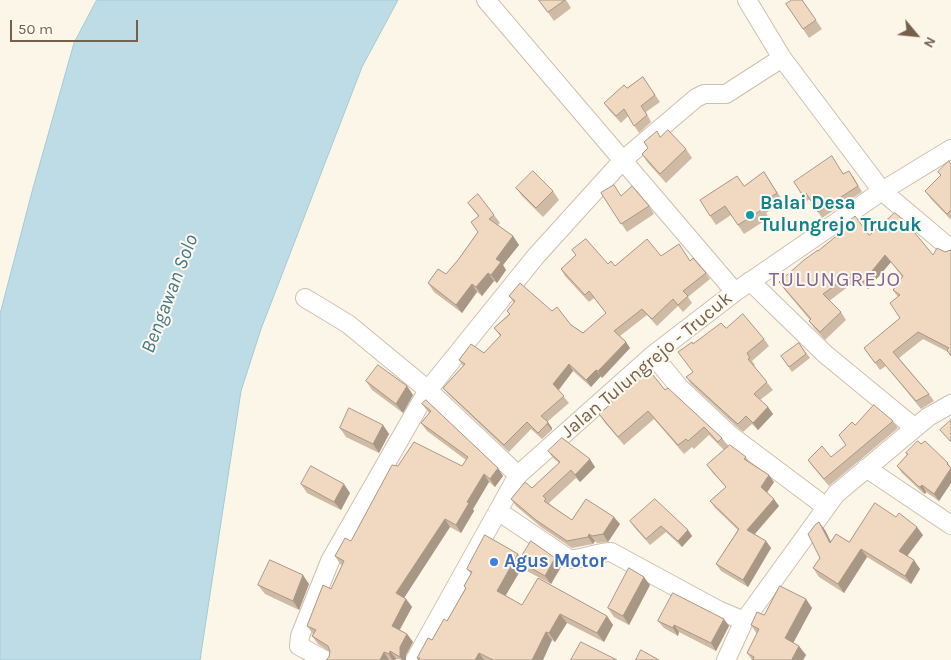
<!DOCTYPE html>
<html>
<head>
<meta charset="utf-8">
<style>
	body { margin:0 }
	#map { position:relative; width:951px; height:660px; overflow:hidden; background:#fcf6e8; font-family:Karla,sans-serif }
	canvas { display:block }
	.north { position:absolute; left:891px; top:10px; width:50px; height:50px; -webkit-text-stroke:4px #fffaef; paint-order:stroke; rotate:118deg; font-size:14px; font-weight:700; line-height:20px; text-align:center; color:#765f4c }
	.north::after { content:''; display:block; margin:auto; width:18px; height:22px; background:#765f4c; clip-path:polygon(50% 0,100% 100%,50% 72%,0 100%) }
	.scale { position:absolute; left:10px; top:20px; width:128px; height:22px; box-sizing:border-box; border:2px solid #765f4c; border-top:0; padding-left:6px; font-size:15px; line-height:18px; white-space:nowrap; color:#765f4c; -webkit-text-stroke:4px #fffaef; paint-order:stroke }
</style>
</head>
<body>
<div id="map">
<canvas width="951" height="660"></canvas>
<div class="north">N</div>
<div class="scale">50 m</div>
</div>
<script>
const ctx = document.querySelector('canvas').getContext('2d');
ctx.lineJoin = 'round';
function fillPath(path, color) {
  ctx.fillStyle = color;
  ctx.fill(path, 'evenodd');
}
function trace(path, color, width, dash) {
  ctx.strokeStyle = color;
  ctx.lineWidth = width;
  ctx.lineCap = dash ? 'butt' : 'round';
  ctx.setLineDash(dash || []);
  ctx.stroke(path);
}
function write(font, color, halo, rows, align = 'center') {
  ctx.font = font + ' Karla,sans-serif';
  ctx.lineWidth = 4;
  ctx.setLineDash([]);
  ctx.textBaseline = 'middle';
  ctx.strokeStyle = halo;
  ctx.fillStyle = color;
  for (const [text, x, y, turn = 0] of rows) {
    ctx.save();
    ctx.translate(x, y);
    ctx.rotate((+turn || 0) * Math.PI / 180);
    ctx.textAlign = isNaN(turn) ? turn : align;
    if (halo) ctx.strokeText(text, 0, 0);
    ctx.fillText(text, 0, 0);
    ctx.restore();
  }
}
const water = new Path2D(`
	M97 0H398L362 67 261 329 241 391 200 660H0V314L33 188 74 43Z`);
const minor = new Path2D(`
	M486 0 735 292
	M747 0 782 58 882 191 951 149
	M750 281 825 354 915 428
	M305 298 348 324 428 390 518 475
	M653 355 679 387 730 435 826 507
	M866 468 951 525
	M498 511 569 559C583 560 596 552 611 552L718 610 744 621
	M325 660 299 646 300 636 330 561 428 390 536 256 623 160 696 98 704 94H726L782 58
	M415 660 518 475 653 355 735 292 882 191 951 249
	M726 660 744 621 836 494 928 417 951 404`);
const wall = new Path2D(`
	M539 0H566L571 8 554 21Z
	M802 0 822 29 809 38 786 4Z
	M643 77 660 102 646 112 651 122 639 133 628 116 621 123 609 110 604 103Z
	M660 137 686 149 692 158 666 183 648 163 642 154Z
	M951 164V220L931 199 925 191 941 176 938 172Z
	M764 172 783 201 766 213 769 218 744 234 731 215 716 225 710 216 744 186Z
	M844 174 853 176 862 192 822 218 810 199 807 201 794 182Z
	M516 188 553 191 559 200 543 217 522 196Z
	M601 193 622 196 649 206 654 214 627 232Z
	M468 203 494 215 500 223 498 225 513 236 519 245 503 265 506 270 497 283 494 281 482 296 477 292 462 313 434 292 428 283 446 274 458 260 478 232V216Z
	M869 235 933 255 951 356 948 352 923 339 899 358 929 394 934 401 921 409 886 366 880 370 864 348 900 318 898 297 893 290 902 277 891 262 868 289 857 280 829 301 841 312 846 320 825 340 814 328 809 321 810 320 784 289 779 282Z
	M572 250 608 264 615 266 661 256 690 261 706 273 710 279 688 297 692 303 683 312 678 306 657 326 647 315 620 336 626 342 630 348 602 378 601 376 591 387 573 371 558 390 569 403 547 422 552 428V430L542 439 531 429 509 452 448 394 443 388 463 366 459 360 484 353 500 336 494 328 509 314 507 311 514 303 509 296 552 311 583 333 606 313 594 298 589 302 565 276 561 269 576 255Z
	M726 328 764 339 769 346 752 361 755 365 754 366 773 390 760 400 768 407 773 414 758 430 752 424 743 432 737 427 691 384 686 377 693 372V344Z
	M799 343 810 358 792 372 781 356Z
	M366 381 407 386 413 395 403 413 372 390Z
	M665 390 722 438 728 446 746 457 750 463 774 482 767 492 779 506 755 534 766 541 771 548 748 587 721 571 716 564 738 530 715 508 710 501 726 487 712 472 707 465 724 450 709 435 694 449 692 447 684 454 654 419 624 445 605 423 599 414Z
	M426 400 503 476 495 487 489 482 473 509 474 511 461 533 450 527 404 598 406 599 412 607 400 630 407 634 413 642 406 655V660L396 659 395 660H326L329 657 330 652 318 644 312 636 313 634 307 626 331 589 342 565 340 564 335 556 351 541 462 466 466 460 427 431 421 423 429 413 422 404Z
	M893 421 898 428 829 486 813 467 808 460 831 457 846 445 855 425Z
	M383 425 389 434 379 453 346 437 340 428Z
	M921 444 948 463 951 468V483L939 501 926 492 925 494 923 493 902 473 897 466 907 455 906 453Z
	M548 451 595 467 580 482 576 478 549 503 551 505 572 520 620 524 608 542 597 543 595 541 593 544 572 548 541 527 516 506 511 499 532 488 559 463 553 458Z
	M301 484 350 493 341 510 307 493Z
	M630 521 688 530 692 536 682 547 666 532 650 545 634 527Z
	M825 530 831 542H849L923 535 907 556 920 569 911 584 867 557 844 593 819 577 813 568 820 558Z
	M521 558H555L561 567 551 584 525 570 523 566 505 596 522 605 607 616 613 625 604 642 567 623 555 642 552 640 543 660H418L417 658 447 621 466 589 464 586 471 574 467 569Z
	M309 584 299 610 265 594 258 585Z
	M650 585 629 625 614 617 608 608Z
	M806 599 812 608 793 643 806 655 803 660H752L747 653 757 634 751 625 764 615Z
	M658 621 729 626 716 651 679 632 678 636 664 628Z`);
const shadedWall = new Path2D(`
	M513 236 519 245 503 265 506 270 497 283 491 275 496 259Z
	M885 255 891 262 868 289 863 282Z
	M488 273 494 281 482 296 476 287Z
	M472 284 477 292 462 313 456 305Z
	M626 342 630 348 602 378 598 371Z
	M569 364 573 371 558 391 553 384Z
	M596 370 601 376 591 387 586 380Z
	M407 386 413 395 403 413 396 404Z
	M768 407 773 414 758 430 753 423Z
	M548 422 552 428V430L547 424Z
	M383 425 389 434 379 453 373 444Z
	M590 459 595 467 580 482 575 475Z
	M498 468 503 476 495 487 490 479Z
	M951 469V483L939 501 934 494Z
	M484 474 489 482 473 509 474 511 461 533 456 525 467 502Z
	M769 475 774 482 766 494 761 487Z
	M344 484 350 493 341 510 334 502Z
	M922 485 926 492 925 494 920 487Z
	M774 499 779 506 752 537 747 530Z
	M614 517 620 524 608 542 603 534Z
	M445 519 450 527 402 601 396 593Z
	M819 522 825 530 836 552 830 543Z
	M917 527 923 535 905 559 899 551Z
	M688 530 692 536 682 547 678 541Z
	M589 534 595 541 593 544 588 537Z
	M766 541 771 548 748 587 743 580Z
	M861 549 867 557 844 593 838 584Z
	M518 554 524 563 519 561 523 566 503 600 497 591Z
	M555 558 561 567 551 584 545 576Z
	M914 560 920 569 911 584 905 576Z
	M303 575 309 584 299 610 293 601Z
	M644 577 650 585 629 625 623 616Z
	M406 599 412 607 397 634 392 626Z
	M806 599 812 608 791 647 785 638Z
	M560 614 567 623 555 642 549 633Z
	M607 616 613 625 604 642 597 633Z
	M724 619 729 626 716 651 711 643Z
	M674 625 679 632 678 636 673 628Z
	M546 632 552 640 543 660H532Z
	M407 634 413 642 406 655V660H402L400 657V647Z
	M799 646 806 655 803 660H793L792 659Z
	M390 651 396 659 395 660H392L389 654Z
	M384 652 389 660H380Z
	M479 653 484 660H475Z`);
const building = new Path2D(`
	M539 0H565L548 12Z
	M792 0H802L816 20 803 29 786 4Z
	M643 77 655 95 641 106 647 115 634 126 624 109 616 116 604 103 624 85 627 88Z
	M668 130 686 149 660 174 642 154 648 148 644 142 657 131 660 137Z
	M832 156 843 174 849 171 858 186 818 212 806 193 803 196 794 182Z
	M949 161 951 164V210L947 214 925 191 941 175 938 172Z
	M533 171 553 191 536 208 516 188Z
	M764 172 777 193 760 204 763 209 738 225 725 206 710 216 700 200 737 176 744 186Z
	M614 185 621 196 632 186 649 206 621 224 601 193Z
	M478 194 494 215 489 219 513 236 496 259 501 262 491 275 488 273 476 287 472 284 456 305 428 283 438 269 446 274 458 260 478 232 471 222 479 216 468 203Z
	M895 213 905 221 933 255 937 248 945 252 951 250V356L947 350 949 348 918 332 893 352 929 394 916 401 880 359 875 363 864 348 900 318 890 303 900 295 893 290 903 276 885 255 863 282 852 273 823 294 841 312 820 332 809 321 811 319 779 282 804 260 818 250V251L840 233 838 230 855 216 869 235Z
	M586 239 608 264 611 261 615 266 647 239 661 256 679 244 690 261 693 258 706 273 683 291 688 296 678 305 673 299 652 319 642 309 614 331 626 342 598 371 596 370 586 380 569 364 553 384 564 396 541 416 548 422 547 424 538 433 527 422 504 445 443 388 465 364 459 360 471 344 484 353 501 335 494 328 510 314 507 311 515 301 509 296 520 283 552 311 557 307 571 325 583 333 606 313 589 291 585 295 561 269 576 255 572 250Z
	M743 314 764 339 747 353 750 358 748 359 767 382 754 394 768 407 753 423 746 416 738 424 732 419 686 377 693 372 678 352 692 342 693 344 721 323 726 328Z
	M799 343 806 354 789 367 781 356Z
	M644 364 665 390 668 388 722 438 718 442 704 427 688 441 686 439 678 445 648 411 618 437 599 414 612 403 611 400 627 386 624 382Z
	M378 365 407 386 396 404 366 381Z
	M426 400 498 468 490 479 484 474 467 502 469 503 456 525 445 519 396 593 406 599 392 626 407 634 400 647V657L390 651 389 654 384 652 380 660H326L329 657 330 651 328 646 312 636 316 630 307 626 323 585 331 589 344 561 335 556 345 538 351 541 392 465 398 466 414 442 462 466 468 457 421 423 431 411 422 404Z
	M874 405 893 421 824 479 808 460 822 446 831 457 846 445 839 435 852 422 855 425Z
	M349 408 383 425 373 444 340 428Z
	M951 420V442L940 430Z
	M562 438 590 459 575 475 571 470 543 496 546 499 544 501 572 520 586 499 614 517 603 534 592 536 589 534 588 537 567 541 536 520 511 499 525 482 532 488 560 462 548 451Z
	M918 441 921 444 925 441 948 463 947 464 951 468 934 494 922 485 920 487 918 486 897 466 908 454 906 453Z
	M730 445 746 457 744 459 769 475 761 487 774 499 747 530 766 541 743 580 716 564 739 529 710 501 726 487 707 465Z
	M311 466 344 484 334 502 301 484Z
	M655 499 688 530 678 541 661 526 646 539 630 521Z
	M875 503 896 517 899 513 917 527 899 551 914 560 905 576 861 549 838 584 813 568 820 558 808 534 816 524 819 522 830 543 836 534 849 542Z
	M485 535 518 554 497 591 522 605 538 578 607 616 597 633 560 614 549 633 546 632 532 660H493L479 653 475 660H418L420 658H417L428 638 432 640 444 619 447 621 466 588 464 586 472 572 467 569Z
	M531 541 555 558 545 576 519 561Z
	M270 560 303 575 293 601 258 585Z
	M629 568 644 577 623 616 608 608Z
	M780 586 806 599 785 638 799 646 792 659 794 660H753L754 657 747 653 759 629 751 625 757 612 764 615Z
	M673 593 724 619 711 643 674 625 673 628 658 621Z
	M581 642 617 660H571Z
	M641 650 659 660H636Z`);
const markers = [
	[750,215,5,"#0f9aa8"],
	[494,562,5,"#3f7fe0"]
];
const cultureNames = [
	["Balai Desa",760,204],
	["Tulungrejo Trucuk",760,226]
];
const streetNames = [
	["Jalan Tulungrejo - Trucuk",647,365,-40]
];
const shopNames = [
	["Agus Motor",504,562]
];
const waterNames = [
	["Bengawan Solo",170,294,-69]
];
const quarterNames = [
	["TULUNGREJO",835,280]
];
fillPath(water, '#bddce6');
trace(water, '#a3cad7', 1);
trace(minor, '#cebfae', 20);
trace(minor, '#fff', 18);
fillPath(wall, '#cfbaa5');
fillPath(shadedWall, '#a99786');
fillPath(building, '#f1d8c0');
trace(building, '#a99786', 1);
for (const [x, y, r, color] of markers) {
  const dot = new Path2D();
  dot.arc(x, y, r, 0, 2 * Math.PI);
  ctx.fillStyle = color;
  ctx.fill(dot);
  trace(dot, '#fffaef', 2);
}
write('bold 19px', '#0d838f', '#fffaef', cultureNames, 'left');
write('19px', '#765f4c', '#fffaef', streetNames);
write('bold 19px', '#366cbe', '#fffaef', shopNames, 'left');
write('italic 20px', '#467889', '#fffaef', waterNames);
ctx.letterSpacing = '1px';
write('21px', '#876492', '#fffaef', quarterNames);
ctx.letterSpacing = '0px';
</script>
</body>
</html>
